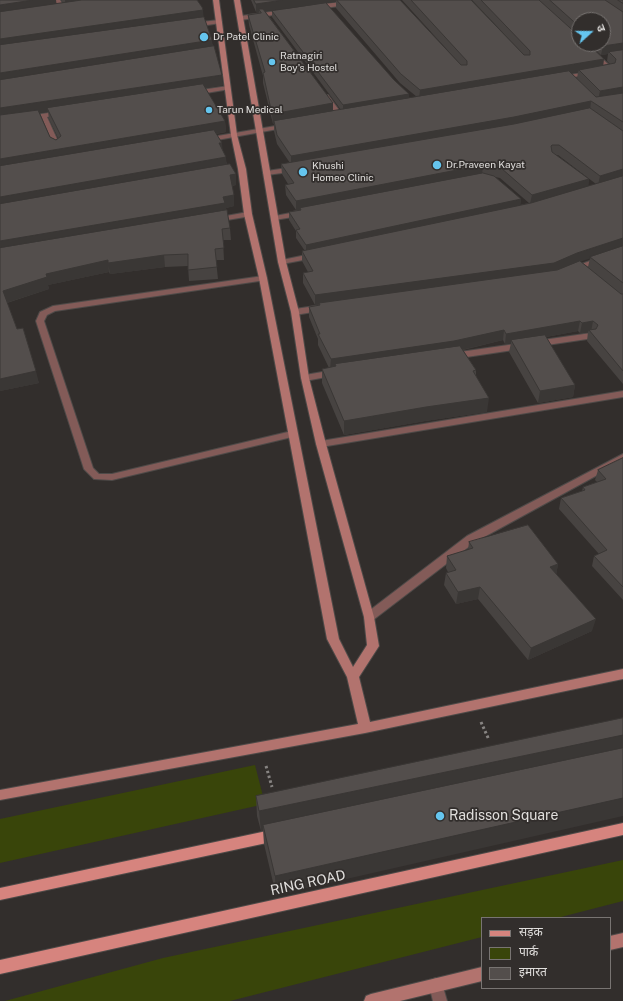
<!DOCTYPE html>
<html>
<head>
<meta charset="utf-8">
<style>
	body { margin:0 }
	#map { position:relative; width:623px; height:1001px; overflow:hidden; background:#322e2c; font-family:"Public Sans","Noto Sans Devanagari",sans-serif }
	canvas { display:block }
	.legend { position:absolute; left:481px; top:917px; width:130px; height:72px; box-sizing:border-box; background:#322e2c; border:1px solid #787472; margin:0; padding:5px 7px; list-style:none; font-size:12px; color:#e0dedc }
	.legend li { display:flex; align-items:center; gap:8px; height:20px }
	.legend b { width:20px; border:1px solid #787472 }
	.north { position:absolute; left:571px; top:12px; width:40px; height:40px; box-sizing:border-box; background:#322e2c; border:1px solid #787472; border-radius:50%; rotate:69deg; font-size:11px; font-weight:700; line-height:16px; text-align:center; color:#e0dedc }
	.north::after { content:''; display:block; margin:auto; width:14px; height:18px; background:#65c5ee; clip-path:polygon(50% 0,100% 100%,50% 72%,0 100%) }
</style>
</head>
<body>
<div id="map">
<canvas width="623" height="1001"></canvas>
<ul class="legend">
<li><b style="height:5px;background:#d6847e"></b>सड़क</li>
<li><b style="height:11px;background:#39450a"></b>पार्क</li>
<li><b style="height:11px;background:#534e4c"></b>इमारत</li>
</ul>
<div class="north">उ</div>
</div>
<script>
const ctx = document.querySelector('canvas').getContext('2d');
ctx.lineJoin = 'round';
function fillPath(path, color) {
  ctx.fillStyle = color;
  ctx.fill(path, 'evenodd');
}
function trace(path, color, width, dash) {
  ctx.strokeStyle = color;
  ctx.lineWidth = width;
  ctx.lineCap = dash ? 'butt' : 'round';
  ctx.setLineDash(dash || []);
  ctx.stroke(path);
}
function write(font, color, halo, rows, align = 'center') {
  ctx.font = font + ' "Public Sans",sans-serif';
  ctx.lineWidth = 3.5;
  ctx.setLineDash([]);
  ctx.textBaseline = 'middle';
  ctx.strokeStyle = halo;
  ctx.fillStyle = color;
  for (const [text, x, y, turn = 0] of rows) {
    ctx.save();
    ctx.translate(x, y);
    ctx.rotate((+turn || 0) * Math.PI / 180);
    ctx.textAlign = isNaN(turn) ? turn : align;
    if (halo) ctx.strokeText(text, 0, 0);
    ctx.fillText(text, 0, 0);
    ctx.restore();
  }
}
const green = new Path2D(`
	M255 765 265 804 0 863V819Z
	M623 860V901L557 918H482V937L230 1001H5L163 958Z`);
const path = new Path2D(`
	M481 722 489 740
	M266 766 272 787`);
const lane = new Path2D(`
	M263 276 267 278 266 280 55 311 47 315 44 321 93 468 99 474H112L292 431 297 434 292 437 112 480 94 479 84 469 36 321 40 312 53 306Z
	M436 978 441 980 447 1001H433L429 985 431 980Z`);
const street = new Path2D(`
	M54 0H60L66 10 65 11H61Z
	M358 0H375L372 2 316 9 313 7 316 5Z
	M284 10 287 12 286 13 241 20 238 18 241 16Z
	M219 20 222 22 221 23 193 27 190 25 193 23Z
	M580 44H587L613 69V71L567 78V76L569 75 606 69Z
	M228 86 230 87V89L194 95 191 93 194 91Z
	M324 95H328L344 117 343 118H339L323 96Z
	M61 111 64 113 63 114 47 117 61 148 57 150 53 148 41 118 28 120 25 118 28 116Z
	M287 124 290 126 289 127 206 142 202 140 206 138Z
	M294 167H297V171L267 175 263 173 267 171Z
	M301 211 305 213 304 215 275 220 271 218 275 216Z
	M248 212H251V216L215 222 211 220 215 218Z
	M623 249V254L575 271H569L568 269Z
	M316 253H319V257L282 264 278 262 282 260Z
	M322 305 326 308 325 310 295 315 291 312 295 309Z
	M591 333 595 336 594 338 453 359 449 356 453 353Z
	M334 370 338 373 337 375 305 381 301 378 305 375Z
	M623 391V397L321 447 316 444 321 441Z
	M623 454V461L475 542 373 620 369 621 365 620 364 617 365 614 467 536Z`);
const secondary = new Path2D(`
	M213 0H219L237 135 246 169 252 214 267 278 339 639 353 667 367 645 364 617 316 444 301 378 291 312 278 262 234 0H240L286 262 299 312 309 378 326 444 374 617 379 646 359 677 370 722 623 669V679L365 733 0 800V790L358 724 347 677 327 639 259 278 244 214 238 169 231 135Z
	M623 933V947L610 950V936Z
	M482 967V981L400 1001H364L366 996 371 994Z`);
const primary = new Path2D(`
	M623 823V835L0 974V960Z
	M276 829 281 831 282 835 281 839 276 841 0 900V888Z`);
const wall = new Path2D(`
	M0 0H56V4L63 3 61 0H197L203 10V17L213 46 223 85 205 88 225 121 226 132 216 134 222 149 227 164 236 185 232 186 234 206 226 208 230 228 231 240H223L224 260H216L218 279 189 281 188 266 165 267 110 274 109 272 48 285 49 289 7 303 17 329 39 383 0 391ZM48 112 49 119 58 138 56 140 50 137 40 113Z
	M251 0H400L461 65 402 0H471L524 55 472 0H623V384L587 341 588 332 580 333 578 331 546 337 575 385 573 397 538 403 509 352 511 343 505 344 503 340 463 350 476 370V375L487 412 425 421 344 435 322 383V369L329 368 318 345V339L309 317V307L319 305V304L315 305 303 283V273L308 272 302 261V251H305L296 238V231L289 220V212L296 210 286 195 285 185 288 184 282 174 281 164 290 163 277 144 274 131V124H273L263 83V76L249 25 248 15 259 13V12H256ZM336 2V8L400 83 417 97 409 98 272 11V17L341 110 333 111V103L265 11ZM579 20 603 44H589L601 55 608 54 607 61 610 64 603 65 579 44ZM578 72 577 79 571 73ZM556 155H558L596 184 588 186 589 179ZM495 177 500 178 529 203 520 205 521 199ZM590 258 588 267 580 261Z
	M623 458V600L592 566 594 556 599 554 559 509 561 498 582 491 583 487 597 482 595 480 598 470Z
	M469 542 558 564 556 575 592 631 528 660 478 599 456 604 444 585 446 573 448 572 446 568 447 556 468 550Z
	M623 718 276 895 264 844 263 830 261 831 257 816 256 796Z`);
const shadedWall = new Path2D(`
	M33 0H56L57 7 0 15V5Z
	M65 0H106L66 6Z
	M283 0H336V2L260 12 259 9V12H256V4Z
	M203 10 204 21 0 49V39Z
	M212 40 213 50 0 84V73Z
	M623 43V50L609 52 608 54 601 55 603 46Z
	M604 59 603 68 579 70 578 72 419 99 420 90Z
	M222 75 223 85 49 112 47 108 48 112 0 119V108Z
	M623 87V94L598 100 600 91Z
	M409 94V101L343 112V105Z
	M591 101 590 111 291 165V156Z
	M333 103V114L274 121V124H273L272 114Z
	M225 121 226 132 0 170V159Z
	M219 143H222L223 154Z
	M226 157 227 168 0 208V197Z
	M483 165 482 175 300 208V210H296V201Z
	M623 169V177L598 185 600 176Z
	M236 174V185L230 186V175Z
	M589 179 588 188 530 204 532 195Z
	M234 195V206L226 208V214L0 253V241Z
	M521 199 520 207 306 253V245Z
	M623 238V248L576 263 553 274 319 303V304L315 305V295L577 253Z
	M164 255 165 267 110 274 108 263Z
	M108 260 109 272 48 285 49 289 6 303 3 291 46 274Z
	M580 321 578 331 513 343 511 340V343L505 344 506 334Z
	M593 321 591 332 589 330 588 332 580 333 582 323Z
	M504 330 503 340 453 352 335 364V369L330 370 331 359Z
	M36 371 39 383 0 391V379Z
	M575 385 573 397 538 403 540 391Z
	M489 398 487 412 425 421 344 435V421L426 407Z
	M558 564 556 576 550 567Z
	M480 587 478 599 456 604 458 592Z
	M596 619 592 631 528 660 531 648Z
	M623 735V753L263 825V830L261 831 259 811Z
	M623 798V816L276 895 275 876Z`);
const building = new Path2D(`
	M0 0H33L0 5Z
	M82 0H197L202 7 203 10 0 39V12Z
	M254 0H283L256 4Z
	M337 0H400L461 65H467V61L411 0H471L524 55H530V51L481 0H539L579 36V44H588L604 59 420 90 401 74Z
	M550 0H605L623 12V43L603 46 600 44H603V20H579V26Z
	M618 0H623V3Z
	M326 3 394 80 409 94 343 105 272 11Z
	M259 9H263L333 103 272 114 263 73 265 72 248 15 261 13Z
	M204 17 212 40 0 73V45Z
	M214 46 222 75 0 108V80Z
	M623 50V87L600 91 579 70 615 63 616 59 609 52Z
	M569 71 596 97 623 93V122L591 101 514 117 291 156 277 135 274 121Z
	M203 84 225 121 0 159V115L38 110 50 137 56 140 61 136 47 108Z
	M590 108 623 131V169L600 176 559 145H552L551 146 552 152 589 179 532 195 501 168 483 165 296 201 285 185 294 183 281 164 514 124Z
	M214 130 222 143H219L226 157 0 197V166Z
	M230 164 236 174 230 175 234 195 223 197 225 203 0 241V204Z
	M483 173 494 176 521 199 306 245 296 230 300 229 289 212 301 210 300 208Z
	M623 176V238L577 253 554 263 315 295 303 273 313 271 302 251 531 203Z
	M227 210 230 228 222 229 224 248 215 249 217 267 188 270V254L164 255 108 263V260L46 274 47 277 3 291 17 329 23 328 36 371 0 379V248Z
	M623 246V283L590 257Z
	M580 261 621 294H623V371L589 330 596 329 598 325 593 321 582 323 580 321 506 334 504 330 454 341 331 359 318 334H320L309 307 320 305 319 303 557 270Z
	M545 335 575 385 540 391 511 340Z
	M460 346 476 370 473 371 489 398 426 407 344 421 322 369 336 366 335 364Z
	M623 458V587L594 556 607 550 561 498 585 490 583 487 606 479 598 470Z
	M528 525 558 564 550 567 596 619 531 648 480 587 458 592 446 573 456 570 447 556 473 548 469 542Z
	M623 718V735L259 811 256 796Z
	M623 748V798L275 876 263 825Z`);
const markers = [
	[204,37,5,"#65c5ee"],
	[272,62,4,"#65c5ee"],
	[209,110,4,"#65c5ee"],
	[437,165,5,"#65c5ee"],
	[303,172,5,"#65c5ee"],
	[440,816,5,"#65c5ee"]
];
const farPoinames = [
	["Dr Patel Clinic",213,37],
	["Ratnagiri",280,56],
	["Boy's Hostel",280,68],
	["Tarun Medical",217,110],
	["Dr.Praveen Kayat",446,165],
	["Khushi",312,166],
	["Homeo Clinic",312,178]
];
const nearPoinames = [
	["Radisson Square",449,816]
];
const nearStreetnames = [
	["RING ROAD",308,883,-12]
];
fillPath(green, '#39450a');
trace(lane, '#4e4a48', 2);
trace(street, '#4e4a48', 2);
trace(secondary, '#4e4a48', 2);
trace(primary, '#4e4a48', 2);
trace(path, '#878482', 3, [2.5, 2.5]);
fillPath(lane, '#835b58');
fillPath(street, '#835b58');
fillPath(secondary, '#b2736e');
fillPath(primary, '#d6847e');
fillPath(wall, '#474341');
fillPath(shadedWall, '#3a3735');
fillPath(building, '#534e4c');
trace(building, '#3a3735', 1);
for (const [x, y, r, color] of markers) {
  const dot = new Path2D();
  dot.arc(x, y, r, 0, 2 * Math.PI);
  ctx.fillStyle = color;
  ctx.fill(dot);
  trace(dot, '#322e2c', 1.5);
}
write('10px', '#e0dedc', '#322e2c', farPoinames, 'left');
write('14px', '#e0dedc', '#322e2c', nearPoinames, 'left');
write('14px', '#e0dedc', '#322e2c', nearStreetnames);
</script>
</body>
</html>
